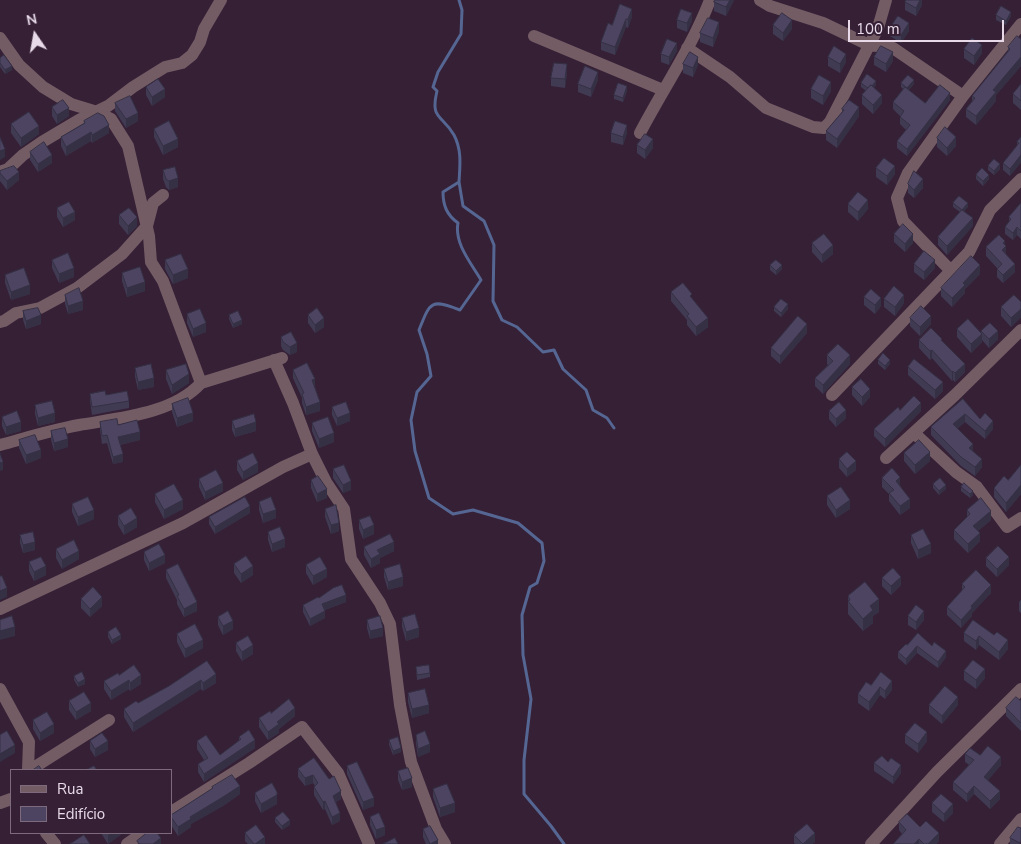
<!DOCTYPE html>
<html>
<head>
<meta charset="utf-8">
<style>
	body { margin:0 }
	#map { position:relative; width:1021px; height:844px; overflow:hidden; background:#352036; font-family:"Nunito Sans",sans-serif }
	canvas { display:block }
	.legend { position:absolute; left:10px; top:769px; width:162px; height:65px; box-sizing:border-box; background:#352036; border:1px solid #7d6a7d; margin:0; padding:6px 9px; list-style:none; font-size:15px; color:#e8dae8 }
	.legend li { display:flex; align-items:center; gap:10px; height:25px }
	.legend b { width:25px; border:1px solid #7d6a7d }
	.north { position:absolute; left:10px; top:10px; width:50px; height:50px; -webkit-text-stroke:4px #352036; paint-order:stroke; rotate:348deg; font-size:14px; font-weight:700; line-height:20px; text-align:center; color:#e8dae8 }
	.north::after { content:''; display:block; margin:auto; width:18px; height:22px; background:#e8dae8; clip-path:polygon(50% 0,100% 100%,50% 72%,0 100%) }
	.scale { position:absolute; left:848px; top:20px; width:156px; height:22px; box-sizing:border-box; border:2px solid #e8dae8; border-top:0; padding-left:6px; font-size:15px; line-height:18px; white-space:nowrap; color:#e8dae8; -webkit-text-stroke:4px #352036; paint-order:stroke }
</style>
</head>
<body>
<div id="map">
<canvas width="1021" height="844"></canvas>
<ul class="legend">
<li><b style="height:6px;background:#745c65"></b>Rua</li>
<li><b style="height:14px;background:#4c4461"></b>Edifício</li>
</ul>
<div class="north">N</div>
<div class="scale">100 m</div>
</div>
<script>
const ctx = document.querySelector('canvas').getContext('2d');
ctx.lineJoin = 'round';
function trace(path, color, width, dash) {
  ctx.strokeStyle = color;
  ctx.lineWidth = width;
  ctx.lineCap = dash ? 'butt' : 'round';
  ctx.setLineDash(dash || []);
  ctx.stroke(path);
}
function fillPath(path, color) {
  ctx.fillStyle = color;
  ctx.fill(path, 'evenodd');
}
const stream = new Path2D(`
	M459 0 462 10 461 34 438 72 433 87 437 91C430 120 442 114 454 135 462 150 460 166 459 182L443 192C443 206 447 215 458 223 454 243 471 263 481 280L460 310C430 298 430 303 419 330L427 354 431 376 417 392 411 420 415 451 429 498 453 514 473 510 518 523 542 543 544 561 537 583 530 587 522 615 523 655 531 699 524 760V794L551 826 564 844
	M459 182 463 206 484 221 494 245 493 301 502 320 517 327 543 352 554 350 563 369 586 390 593 410 607 418 614 428`);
const minor = new Path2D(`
	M760 0 770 6 823 23 869 45 893 48 963 96 1021 24
	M534 36 663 90
	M0 38 19 65 43 87 71 104 94 111 111 119 128 146 149 236 151 262 163 281 201 383
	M687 48 730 77 766 108 813 127 824 128 830 122 878 28 886 0
	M640 133C663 89 692 47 710 0
	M0 172 8 169 23 155 42 142 79 120 108 106 133 87 165 67 182 63 192 55 200 42 204 29 221 0
	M951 271 903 221 897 198 908 173 963 96
	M0 322 4 321 16 313 40 308 77 288 122 254 147 226 153 203 163 195
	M274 360 293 403 312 454 326 482 344 509 351 559 380 603 390 624 400 705 411 762 436 829 445 844
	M832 395 969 252 990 210 1021 179
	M914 433 956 472 977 487 1007 527 1021 518
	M0 445C26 438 52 430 79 425 119 418 173 414 201 383L282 358
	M886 458 955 395 1021 330
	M0 609 183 523 283 467 312 454
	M0 689 29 742 28 770
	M30 770 109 720
	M0 803 11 799
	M171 812 249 763 302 727 338 773 369 844
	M46 833 55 844
	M127 844 143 833
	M1000 844 1021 819`);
const tertiary = new Path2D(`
	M871 844 937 772 1021 689`);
const wall = new Path2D(`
	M734 0 726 16 714 11V2Z
	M922 0V5L916 16 905 10V2Z
	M620 4 632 17 628 28 626 27 615 55 601 50V42L612 25Z
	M996 15 1011 16 1006 25 996 20Z
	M677 20 692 21 687 32 677 28Z
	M773 25 792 29 783 41 773 34Z
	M890 28 909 31 901 43 890 36Z
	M719 31 713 47 700 42V33Z
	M1021 39V66L996 95V101L976 125 966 117V109L972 102V96L1008 52V47Z
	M964 49 982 53 974 65 964 58Z
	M677 51 669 65 661 62V54Z
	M828 57 846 62 840 73 828 66Z
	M874 57 893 61 886 72 874 65Z
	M0 58 12 70 5 74 0 67Z
	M683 64 698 65 693 77 683 73Z
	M567 73 565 88 551 86V78Z
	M598 80 591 97 578 92V84Z
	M861 83 876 85 874 87 882 103 873 114 862 104V95L866 91 861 87Z
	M901 83 914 84 909 90 925 103 950 100 907 156 897 148V141L906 130 900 124V116L893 109V102L903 89 901 87Z
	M1021 84V110L1013 103V94Z
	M146 87 165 97 152 106 146 95Z
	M811 89 831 91 823 105 811 98Z
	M627 91 623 102 614 99V95Z
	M115 103 138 121 126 128 115 111Z
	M52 107 69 116 57 124 52 116Z
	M842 109 859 116 837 148 826 140V131L842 112Z
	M84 121 109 133 92 143 91 141 66 156 61 146V137L84 123Z
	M11 124 39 134 21 147 11 133Z
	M154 129 178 147 163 155 154 137Z
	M611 133H627L623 145 611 142Z
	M1021 137 1010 176 1003 170V163L1017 146V142Z
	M937 138 956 146 947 156 937 147Z
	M637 145 653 148 645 159 637 153Z
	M30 152 52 163 38 172 30 160Z
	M988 166 1000 169 994 175 988 170Z
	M876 168 895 174 887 185 876 177Z
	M163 170 178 187 169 190 166 187 163 179Z
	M0 171 19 180 7 190 0 181Z
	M976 175 989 179 983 186 976 179Z
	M908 184 923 188 914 198 908 193Z
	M953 203 968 207 964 211 973 226 947 255 938 245V237L960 212 953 207Z
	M1021 203V239L1017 235 1013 240 1005 234V227L1009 222V217Z
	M848 204 868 209 858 221 848 212Z
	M57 208 75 220 63 227 57 217Z
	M119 215 137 226 128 235 119 224Z
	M894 234 913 243 905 252 894 242Z
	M812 243 833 254 822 263 812 252Z
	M1005 244 1006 254 1015 272 1003 283 997 277V268L986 256V247Z
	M52 260 74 277 59 283 52 268Z
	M165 260 188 278 173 284 165 269Z
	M914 264 935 268 924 280 914 272Z
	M770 265 782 269 776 275 770 270Z
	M122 273 145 291 127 297 122 281Z
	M980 274 965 289V293L952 307 941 296V288Z
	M5 275 30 294 11 300 5 283Z
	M671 292 692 298 708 327 696 336 687 325V320L671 301Z
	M65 295 83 310 68 314 65 304Z
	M864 297 881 306 875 314 864 305Z
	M884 299 904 303 895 316 884 307Z
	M1021 302V317L1011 327 1001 316V307Z
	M774 307 788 309 781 317 774 311Z
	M23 311 41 324 26 329 23 320Z
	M187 314 206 332 193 337 187 323Z
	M229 315 242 324 233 328 229 319Z
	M308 315 324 327 315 333 308 323Z
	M910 318 931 324 920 336 910 326Z
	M957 329 981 333V331L998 339 989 348 982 340V342L971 353 957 337Z
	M807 333 780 364 771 356V348Z
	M281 337 297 352 290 355 283 350 281 346Z
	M919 340 942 341 965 372 955 382 953 380 952 381 932 358 930 360 919 348Z
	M827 355 850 364 823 394 815 386V378L828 365 827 364Z
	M878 360 890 364 885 370 878 364Z
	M908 367 943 391 935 399 908 375Z
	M135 368 154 387 138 390 135 377Z
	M166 370 189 383 172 394 166 379Z
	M293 370 315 387 320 411 306 415 302 403V398L293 378Z
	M852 387 870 397 862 406 852 395Z
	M90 394 106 395 129 401V408L92 415 90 401Z
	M963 399 980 419 993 429 985 439 965 422 957 429 973 451 982 467 975 476 961 466 931 435V427Z
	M172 404 193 421 177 427 172 412Z
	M35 405 55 422 38 426 35 414Z
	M332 407 350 421 337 426 332 415Z
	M900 410 921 411 885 447 874 436V429Z
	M829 411 846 418 836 427 829 419Z
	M2 417 21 431 6 435 2 426Z
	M232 421 256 431 235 437 232 430Z
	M100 422 118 425 140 440 120 445 123 462 113 464 107 443 102 444 100 430Z
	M312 423 334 442 319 448 312 431Z
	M51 431 68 447 54 451 51 440Z
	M19 440 41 458 26 464 19 448Z
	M904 453 930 461 915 474 904 461Z
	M839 459 856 470 847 477 839 468Z
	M237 461 258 472 243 480 237 470Z
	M1021 465V494L1006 512 994 497V488L1008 480Z
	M333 469 351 490 343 493 333 478Z
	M882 478 900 485 910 508 900 515 889 501V494L882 487Z
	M199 479 223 491 205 500 199 487Z
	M311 480 327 498 317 502 311 488Z
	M933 484 946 489 939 495 933 488Z
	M961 487 973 495 970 498 961 491Z
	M155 494 183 509 164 519 155 502Z
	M827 496 850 509 836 518 827 505Z
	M259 502 276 518 263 523 259 510Z
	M72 504 94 519 78 526 72 512Z
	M325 509 339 531 331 534 325 517Z
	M967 510 991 520 978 531 980 541 968 553 954 539V530L967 517Z
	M250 513 215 534 209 524V517Z
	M118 516 137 527 124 535 118 525Z
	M359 520 374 534 363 539 359 529Z
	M268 532 285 547 272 552 268 540Z
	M20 535 35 550 23 553 20 543Z
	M911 535 931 553 918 559 911 543Z
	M364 547 394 551 380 558V563L371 568 364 555Z
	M56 549 79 559 62 569 56 558Z
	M144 552 165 563 149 571 144 560Z
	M986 558 1009 565 997 577 986 566Z
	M29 562 46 575 34 581 29 571Z
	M234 564 253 575 241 583 234 573Z
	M306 565 327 577 313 585 306 573Z
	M384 569 403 586 388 590 384 577Z
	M166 570 197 611 184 617 177 604V600L166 578Z
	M882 578 901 585 891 595 882 586Z
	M962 584 991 593 972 613V616L961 628 947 615V607L962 591Z
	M848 596 879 612 873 616V623L863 631 848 614Z
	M319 598 346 602 325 610V618L310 626 303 612V605Z
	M81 599 102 606 90 617 81 608Z
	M1021 600V613L1019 611V602Z
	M908 616 924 620 916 630 908 625Z
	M218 617 233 629 223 635 218 625Z
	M402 618 419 637 406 641 402 627Z
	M367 620 383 636 370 639 367 628Z
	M973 620 1008 649 999 660 979 645 976 650 964 641V633Z
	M108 632 121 639 112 644 108 637Z
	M177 634 203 648 185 658 177 642Z
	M236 643 253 654 242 661 236 651Z
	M907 645 932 646 946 657 938 668 917 653 906 665 898 658V652Z
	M207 661 216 683 203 691 201 689 133 732 124 717V709L138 703 169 686Z
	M416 667 430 673V677L417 680Z
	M964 671 985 678 976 689 964 680Z
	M119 675 141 684 130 691 129 689 111 700 104 689V681Z
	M74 676 85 684 78 687 74 680Z
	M871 685 892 690 885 699 880 695 869 711 858 703V694Z
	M408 693 429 713 412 718 408 702Z
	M69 701 91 711 76 720 69 710Z
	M1021 701V731L1006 716V708Z
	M929 705H958L942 724 929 713Z
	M271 713 295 716 279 729V733L268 740 259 727V718Z
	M33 720 54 733 40 741 33 729Z
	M416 735 430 752 418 757 416 744Z
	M905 735 927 741 918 753 905 743Z
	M239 737 255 748 204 782 198 772V764L204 760 197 749V741L220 755 239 741Z
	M389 740 401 752 393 755 389 745Z
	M90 741 108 750 95 757 90 749Z
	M965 754 980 755 1001 765 988 780 1000 799 990 809 974 794 967 802 953 790V782L969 765 965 762Z
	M314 758 341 799 336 802 340 821 332 825 325 809 323 810 314 795V787L315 786 313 783 305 786 298 777V769Z
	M888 762 901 773 893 784 874 771V763Z
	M347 766 374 806 363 810 347 774Z
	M398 771 412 787 402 790 398 780Z
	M212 787 240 794 223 806 191 824V827L178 836 171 825V815L212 789Z
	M433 789 455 812 440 817 433 797Z
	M255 793 277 804 261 813 255 801Z
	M932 803 953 813 944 822 932 812Z
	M370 817 385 835 376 839 370 825Z
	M275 818 290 825 282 830 275 822Z
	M899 822 920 827 939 841 936 844H893L902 834 899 830Z
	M423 829 438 844H426L423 837Z
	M101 833H123L108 844Z
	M245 833 265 844H248L245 841Z
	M794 835 815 842 812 844H795L794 843Z
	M1010 838 1021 844H1010Z`);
const shadedWall = new Path2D(`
	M730 0H734L726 16V7Z
	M920 0H922V5L916 16V8Z
	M632 9V17L628 28V19Z
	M1011 12V16L1006 25V21Z
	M692 13V21L687 32V23Z
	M626 19V27L615 55V47Z
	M792 20V29L783 41V33Z
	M719 22V31L713 47V38Z
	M909 23V31L901 43V35Z
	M677 43V51L669 65V57Z
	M982 45V53L974 65V56Z
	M893 52V61L886 72V64Z
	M846 54V62L840 73V64Z
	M698 57V65L693 77V68Z
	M1021 57V66L996 95V101L976 125V116L993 90Z
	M567 64V73L565 88V79Z
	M12 66V70L5 74V70Z
	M598 72V80L591 97V89Z
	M914 80V84L907 92V88Z
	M876 81V85L869 94V89Z
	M831 82V91L823 105V96Z
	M627 86V91L623 102V98Z
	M165 89V97L152 106V97Z
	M950 93V100L907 156V149Z
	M882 95V103L873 114V105Z
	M859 107V116L837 148V139Z
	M69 108V116L57 124V115Z
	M138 113V121L126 128V119Z
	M109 125V133L92 143V135Z
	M627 125V133L623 145V137Z
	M39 126V134L21 147V138Z
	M91 132V141L66 156V147Z
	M956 137V146L947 156V148Z
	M178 139V147L163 155V146Z
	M653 139V148L645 159V150Z
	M5 149V157L0 160V151Z
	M52 155V163L38 172V164Z
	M1021 155V163L1010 176V169Z
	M1000 164V169L994 175V171Z
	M895 166V174L887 185V176Z
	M19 172V180L7 190V181Z
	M989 175V179L983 186V181Z
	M178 178V187L169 190V181Z
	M923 179V188L914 198V190Z
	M868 200V209L858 221V212Z
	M968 203V207L962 214V210Z
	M75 212V220L63 227V218Z
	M137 217V226L128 235V226Z
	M973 218V226L947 255V246Z
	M1017 227V235L1013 240V233Z
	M913 234V243L905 252V244Z
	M1005 241V248L1006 246V255L1002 258 1003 243Z
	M833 245V254L822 263V255Z
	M935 260V268L924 280V272Z
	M1015 264V272L1003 283V275Z
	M782 265V269L776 275V271Z
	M980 265V274L965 289V293L952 307V298L963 283Z
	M74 268V277L59 283V274Z
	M188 269V278L173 284V275Z
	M145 282V291L127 297V288Z
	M30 285V294L11 300V292Z
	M904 295V303L895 316V307Z
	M881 298V306L875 314V305Z
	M83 301V310L68 314V306Z
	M788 304V309L781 317V313Z
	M1021 309V317L1011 327V318Z
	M41 315V324L26 329V321Z
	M931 316V324L920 336V327Z
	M324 318V327L315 333V325Z
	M708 318V327L696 336V327Z
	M242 320V324L233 328V324Z
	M206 323V332L193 337V329Z
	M807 324V333L780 364V356Z
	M998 331V339L989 348V339Z
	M982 334V342L971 353V344Z
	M297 343V352L290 355V347Z
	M932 350V358L930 360V351Z
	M850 355V364L823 394V385Z
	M890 360V364L885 370V366Z
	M965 364V372L955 382V373Z
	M953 371V380L952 381V372Z
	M189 374V383L172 394V385Z
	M154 378V387L138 390V382Z
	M315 379V387L312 389V380Z
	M943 382V391L935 399V390Z
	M870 389V397L862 406V397Z
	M320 402V411L306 415V407Z
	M921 403V411L885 447V439Z
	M846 410V418L836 427V419Z
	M55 413V422L38 426V418Z
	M193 413V421L177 427V418Z
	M350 413V421L337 426V418Z
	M965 414V422L953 433V424Z
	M993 421V429L985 439V431Z
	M21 422V431L6 435V427Z
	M256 422V431L235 437V429Z
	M140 432V440L118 445V437Z
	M334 433V442L319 448V439Z
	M68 439V447L54 451V443Z
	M973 444V453L969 448Z
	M41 450V458L26 464V455Z
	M930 452V461L915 474V465Z
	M123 454V462L113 464V457Z
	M982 459V467L975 476V467Z
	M856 461V470L847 477V469Z
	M3 462V470L0 471V463Z
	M258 463V472L243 480V472Z
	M900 477V485L896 489V481Z
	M351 481V490L343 493V485Z
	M223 483V491L205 500V492Z
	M946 485V489L939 495V491Z
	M1021 485V494L1006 512V503Z
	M327 489V498L317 502V494Z
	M973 491V495L970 498V494Z
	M910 499V508L900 515V506Z
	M183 500V509L164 519V510Z
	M850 500V509L836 518V510Z
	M250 506V513L215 534V527Z
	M94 510V519L78 526V517Z
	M276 510V518L263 523V514Z
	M991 511V520L973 535V526Z
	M137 518V527L124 535V526Z
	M339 523V531L331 534V525Z
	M374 525V534L363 539V530Z
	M980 533V541L968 553V544Z
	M285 539V547L272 552V544Z
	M35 542V550L23 553V545Z
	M394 542V551L380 558V563L371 568V559L377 550Z
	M931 544V553L918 559V550Z
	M79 551V559L62 569V560Z
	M165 555V563L149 571V563Z
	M1009 557V565L997 577V569Z
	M46 566V575L34 581V572Z
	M253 566V575L241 583V574Z
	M327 569V577L313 585V576Z
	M403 577V586L388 590V582Z
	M901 577V585L891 595V586Z
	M991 585V593L972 613V616L961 628V620L971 606Z
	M7 588V597L0 600V591Z
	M346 595V602L322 611V604Z
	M102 597V606L90 617V609Z
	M879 599V612L873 616V623L863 631V619L870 606Z
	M197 602V611L184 617V609Z
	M325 611V618L310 626V619Z
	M924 611V620L916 630V622Z
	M233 621V629L223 635V626Z
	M15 627V636L0 640V631Z
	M383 628V636L370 639V631Z
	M419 628V637L406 641V632Z
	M121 635V639L112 644V640Z
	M979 636V645L976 650V641Z
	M203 640V648L185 658V649Z
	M1008 640V649L999 660V652Z
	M253 645V654L242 661V652Z
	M917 646V653L906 665V659Z
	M946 651V657L938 668V662Z
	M985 669V678L976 689V680Z
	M216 674V683L203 691V683Z
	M141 675V684L130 691V683Z
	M85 679V684L78 687V683Z
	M129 680V689L111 700V691Z
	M201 680V689L133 732V723Z
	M892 681V690L885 699V691Z
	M880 687V695L869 711V702Z
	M958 697V705L942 724V716Z
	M91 703V711L76 720V712Z
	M429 705V713L412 718V709Z
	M295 708V716L279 729V733L268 740V732L277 722Z
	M54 724V733L40 741V733Z
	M927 732V741L918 753V744Z
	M255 740V748L204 782V774Z
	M108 741V750L95 757V749Z
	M430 744V752L418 757V749Z
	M15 745V753L0 762V754Z
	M401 748V752L393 755V751Z
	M1001 757V765L984 785V777Z
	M901 765V773L893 784V777Z
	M313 775V783L305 786V778Z
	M412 778V787L402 790V782Z
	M240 786V794L223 806 191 824V827L178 836V827L190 817Z
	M974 786V794L967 802V794Z
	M341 791V799L333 804V796Z
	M1000 791V799L990 809V801Z
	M277 795V804L261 813V804Z
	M374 798V806L363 810V802Z
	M325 801V809L323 810V802Z
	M455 803V812L440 817V808Z
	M953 804V813L944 822V814Z
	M340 813V821L332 825V817Z
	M290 820V825L282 830V826Z
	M385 827V835L376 839V830Z
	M111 833H123L108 844V835Z
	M815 833V842L812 844H803Z
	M939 833V841L936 844H928Z
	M265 837V844H255Z
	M161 838V844H153Z
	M919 839V844H914Z
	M438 840V844H430Z`);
const building = new Path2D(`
	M715 0H730L726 7 714 2Z
	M906 0H920L916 8 905 2Z
	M620 4 632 9 628 19H626L615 47 601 42 608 23 612 25Z
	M1001 6 1011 12 1006 21 996 15Z
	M681 9 692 13 687 23 677 20Z
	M782 13 792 20 783 33 773 25Z
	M898 16 909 23 901 35 890 28Z
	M708 18 719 22 713 38 700 33Z
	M1017 36 1021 39V57L993 90 996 92 976 116 966 109 975 98 972 96 1010 49 1008 47Z
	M972 38 982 45 974 56 964 49Z
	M667 39 677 43 669 57 661 54Z
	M834 46 846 54 840 64 828 57Z
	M881 46 893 52 886 64 874 57Z
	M690 52 698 57 693 68 683 64Z
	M4 55 12 66 5 70 0 63V58Z
	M554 63 567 64 565 79 551 78Z
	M585 66 598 72 591 89 578 84Z
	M867 74 876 81 872 86 871 85 868 88 861 83Z
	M819 75 831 82 823 96 811 89Z
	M908 75 914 80 907 88 901 83Z
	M158 79 165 89 152 97 146 87Z
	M618 83 627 86 623 98 614 95Z
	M1021 84V101L1013 94Z
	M871 85 882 95 873 105 862 95Z
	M940 85 950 93 907 149 897 141 910 125 900 117 904 111 893 102 905 87 925 103Z
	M130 96 138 113 126 119 115 103Z
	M63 100 69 108 57 115 52 107Z
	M849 100 859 107 837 139 826 131 844 110 842 109Z
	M29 112 39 126 21 138 11 124Z
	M98 113 104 116 109 125 92 135 91 132 66 147 61 137 85 123 84 121Z
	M169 121 178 139 163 146 154 129Z
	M615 121 627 125 623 137 611 133Z
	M945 127 956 137 947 148 937 138Z
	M645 134 653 139 645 150 637 145Z
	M0 137 5 149 0 151Z
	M1021 137V155L1010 169 1003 163 1019 143 1017 142Z
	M44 142 52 155 38 164 30 152Z
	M884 158 895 166 887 176 876 168Z
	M994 159 1000 164 994 171 988 166Z
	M14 166 19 172 7 181 0 173V171Z
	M175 167 178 178 169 181 166 179 163 170Z
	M982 168 989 175 983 181 976 175Z
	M914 171 923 179 914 190 908 184Z
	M858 192 868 200 858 212 848 204Z
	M959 196 968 203 962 210 953 203Z
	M69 202 75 212 63 218 57 208Z
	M1021 203V231L1017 227 1013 233 1005 227 1011 219 1009 217Z
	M129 208 137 217 128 226 119 215Z
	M962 210 973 218 947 246 938 237Z
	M903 224 913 234 905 244 894 234Z
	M824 234 833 245 822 255 812 243Z
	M999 235 1005 241 1003 243 1006 246 1002 250 1015 264 1003 275 997 269 1002 264 986 247Z
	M924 251 935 260 924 272 914 264Z
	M68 253 74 268 59 274 52 260Z
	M181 254 188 269 173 275 165 260Z
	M971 256 980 265 963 283 965 285 952 298 941 288Z
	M776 260 782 265 776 271 770 265Z
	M140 267 145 282 127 288 122 273Z
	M24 268 30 285 11 292 5 275Z
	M683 283 692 294 690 296 708 318 696 327 687 316 689 314 671 292Z
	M894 286 904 295 895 307 884 299Z
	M79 288 83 301 68 306 65 295Z
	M871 289 881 298 875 305 864 297Z
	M1014 295 1021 302V309L1011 318 1001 307Z
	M781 299 788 304 781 313 774 307Z
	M921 306 931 316 920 327 910 318Z
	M38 308 41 315 26 321 23 311Z
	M317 308 324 318 315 325 308 315Z
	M200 309 206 323 193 329 187 314Z
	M238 311 242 320 233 324 229 315Z
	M798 316 807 324 780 356 771 348Z
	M968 319 982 334 971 344 957 329Z
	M990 323 998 331 989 339 981 331Z
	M931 328 942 339 941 340 965 364 955 373 953 371 952 372 932 350 930 351 919 340Z
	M291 332 297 343 290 347 283 342 281 337Z
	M838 344 850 355 823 385 815 378 833 361 827 355Z
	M883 353 890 360 885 366 878 360Z
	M914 359 943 382 935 390 908 367Z
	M307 363 315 379 312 380 320 402 306 407 302 394 304 393 293 370Z
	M151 364 154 378 138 382 135 368Z
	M186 364 189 374 172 385 166 370Z
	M861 379 870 389 862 397 852 387Z
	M105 391 106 395 127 391 129 401 92 407 90 394Z
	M914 396 921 403 885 439 874 429 898 407 900 410Z
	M188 398 193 413 177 418 172 404Z
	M963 399 980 419 985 413 993 421 985 431 965 414 953 424 973 444 969 448 982 459 975 467 961 457 931 427Z
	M52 401 55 413 38 418 35 405Z
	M346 402 350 413 337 418 332 407Z
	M839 402 846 410 836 419 829 411Z
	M17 411 21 422 6 427 2 417Z
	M254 414 256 422 235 429 232 421Z
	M328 417 334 433 319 439 312 423Z
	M117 419 118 425 137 420 140 432 118 437 123 454 113 457 107 435 102 436 100 422Z
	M65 428 68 439 54 443 51 431Z
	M35 435 41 450 26 455 19 440Z
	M919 440 930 452 915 465 904 453Z
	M847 452 856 461 847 469 839 459Z
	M0 453 3 462 0 463Z
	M253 453 258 463 243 472 237 461Z
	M344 465 351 481 343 485 333 469Z
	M1021 465V485L1006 503 994 488 1004 476 1008 480Z
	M892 468 900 477 896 481 910 499 900 506 889 493 894 490 882 478Z
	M216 470 223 483 205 492 199 479Z
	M318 476 327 489 317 494 311 480Z
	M940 478 946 485 939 491 933 484Z
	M964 483 973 491 970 494 961 487Z
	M174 484 183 500 164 510 155 494Z
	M841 487 850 500 836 510 827 496Z
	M88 497 94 510 78 517 72 504Z
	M245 497 250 506 215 527 209 517Z
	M271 497 276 510 263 514 259 502Z
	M981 498 991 511 973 526 980 533 968 544 954 530 970 514 967 510Z
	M336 505 339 523 331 525 325 509Z
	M131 508 137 518 124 526 118 516Z
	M370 516 374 525 363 530 359 520Z
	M280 527 285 539 272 544 268 532Z
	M923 529 931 544 918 550 911 535Z
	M33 532 35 542 23 545 20 535Z
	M390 534 394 542 377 550 380 554 371 559 364 547Z
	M74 540 79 551 62 560 56 549Z
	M159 544 165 555 149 563 144 552Z
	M998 546 1009 557 997 569 986 558Z
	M246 556 253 566 241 574 234 564Z
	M41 557 46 566 34 572 29 562Z
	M320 557 327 569 313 576 306 565Z
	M178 564 197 602 184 609 177 596 179 595 166 570Z
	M400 564 403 577 388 582 384 569Z
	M893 568 901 577 891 586 882 578Z
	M976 570 991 585 971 606 972 608 961 620 947 607 965 587 962 584Z
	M0 576H2L7 588 0 591Z
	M865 582 879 599 870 606 873 610 863 619 848 601 850 600 848 596Z
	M342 585 346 595 322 604 325 611 310 619 303 605 318 597 319 598 333 588Z
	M93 587 102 597 90 609 81 599Z
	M916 605 924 611 916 622 908 616Z
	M228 611 233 621 223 626 218 617Z
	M415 614 419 628 406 632 402 618Z
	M12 616 15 627 0 631V620Z
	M380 616 383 628 370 631 367 620Z
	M973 620 994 635 997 632 1008 640 999 652 979 636 976 641 964 633Z
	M195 624 203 640 185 649 177 634Z
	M116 627 121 635 112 640 108 632Z
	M918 633 932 646 934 642 946 651 938 662 917 646 906 659 898 652 906 644 907 645Z
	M248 636 253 645 242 652 236 643Z
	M973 660 985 669 976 680 964 671Z
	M207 661 216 674 203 683 201 680 133 723 124 709 136 701 138 703 169 686Z
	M134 665 141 675 130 683 129 680 111 691 104 681 118 673 119 675Z
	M429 665 430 673 417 675 416 667Z
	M82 672 85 679 78 683 74 676Z
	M881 672 892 681 885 691 880 687 869 702 858 694 866 682 871 685Z
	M945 686 958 697 942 716 929 705Z
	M425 689 429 705 412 709 408 693Z
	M84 692 91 703 76 712 69 701Z
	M1016 697 1021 701V723L1006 708Z
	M289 699 295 708 277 722 279 724 268 732 259 718 270 711 271 713Z
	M47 712 54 724 40 733 33 720Z
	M915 723 927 732 918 744 905 735Z
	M249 730 255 740 204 774 198 764 208 758 197 741 206 735 220 755 241 739 239 737Z
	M7 731 15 745 0 754V735Z
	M425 731 430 744 418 749 416 735Z
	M102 733 108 741 95 749 90 741Z
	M398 737 401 748 393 751 389 740Z
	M988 746 1001 757 984 777 1000 791 990 801 974 786 967 794 953 782 974 760 965 754 970 748 980 755Z
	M882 756 888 762 891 758 901 765 893 777 874 763Z
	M314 758 329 779 334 776 341 791 333 796 340 813 332 817 325 801 323 802 314 787 318 783 313 775 305 778 298 769Z
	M357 762 374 798 363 802 347 766Z
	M39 766 42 770H33Z
	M94 766 97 770H86Z
	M408 768 412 778 402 782 398 771Z
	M232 775 240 786 223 797 190 817 191 819 178 827 171 817V815L213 788 212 787Z
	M272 783 277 792V795L261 804 255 793Z
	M447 784 455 803 440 808 433 789Z
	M941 794 953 804 944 814 932 803Z
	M283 812 290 820 282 826 275 818Z
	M379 813 385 827 376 830 370 817Z
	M907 814 920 827 926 821 939 833 928 844H924L919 839 914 844H893L906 830 899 822Z
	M807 824 815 833 803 844 794 835Z
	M256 825 265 837 255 844H254L245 833Z
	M430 826 438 840 430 844 423 829Z
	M1018 827 1021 828V840L1020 843 1010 838Z
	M147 833H157L161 838 153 844H139L137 841Z
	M84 835 90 844H70Z
	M395 838 398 844H383Z`);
trace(stream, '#556693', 3);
trace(minor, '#745c65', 12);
trace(tertiary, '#745c65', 12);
fillPath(wall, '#413a53');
fillPath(shadedWall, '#353044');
fillPath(building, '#4c4461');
trace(building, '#353044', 1);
</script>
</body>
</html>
